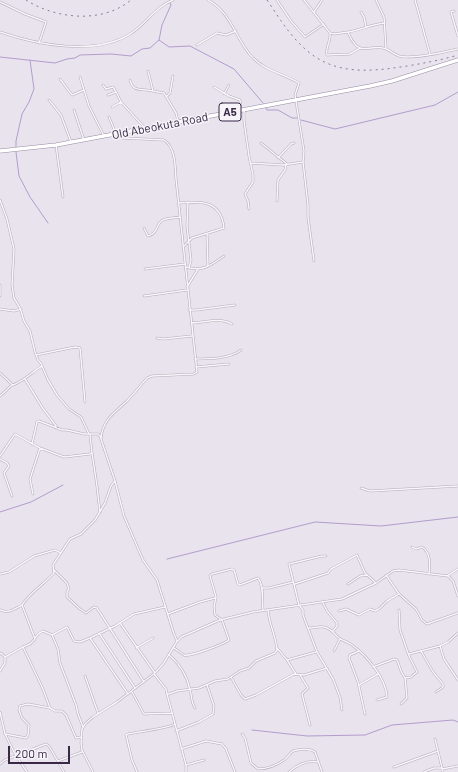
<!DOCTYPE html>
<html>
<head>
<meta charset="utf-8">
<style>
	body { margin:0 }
	#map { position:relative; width:458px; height:772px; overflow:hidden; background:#e8e3ec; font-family:Barlow,sans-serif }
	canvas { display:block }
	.scale { position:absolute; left:8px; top:746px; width:62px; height:18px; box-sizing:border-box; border:2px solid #3a2946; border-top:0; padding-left:5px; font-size:12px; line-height:14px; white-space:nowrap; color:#3a2946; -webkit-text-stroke:3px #f6f3f9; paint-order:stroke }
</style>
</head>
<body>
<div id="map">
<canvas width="458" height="772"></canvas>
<div class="scale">200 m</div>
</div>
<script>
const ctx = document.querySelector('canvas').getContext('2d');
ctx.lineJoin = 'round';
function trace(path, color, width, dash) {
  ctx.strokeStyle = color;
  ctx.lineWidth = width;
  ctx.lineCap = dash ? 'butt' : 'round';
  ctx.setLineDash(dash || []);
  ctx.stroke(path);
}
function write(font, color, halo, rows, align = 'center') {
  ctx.font = font + ' Barlow,sans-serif';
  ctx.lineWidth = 3;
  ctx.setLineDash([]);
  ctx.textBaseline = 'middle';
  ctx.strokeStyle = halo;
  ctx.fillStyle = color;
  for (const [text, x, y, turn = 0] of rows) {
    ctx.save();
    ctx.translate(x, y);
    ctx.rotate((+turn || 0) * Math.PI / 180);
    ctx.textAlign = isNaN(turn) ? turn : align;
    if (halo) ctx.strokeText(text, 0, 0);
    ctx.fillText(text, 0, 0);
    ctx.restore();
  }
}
const stream = new Path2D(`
	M159 40 162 25 171 5 170 3
	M0 57 55 63 67 59 75 58 80 55 111 54 131 56 142 49 150 48 159 40 169 47 190 46 234 69 263 103
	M266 108 267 110H278L292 118H297
	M301 120 335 129 435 105 458 92
	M16 147V141L22 114 29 102 34 89 30 60
	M16 152 19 176 30 197 48 223
	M0 512 31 502 63 485
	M167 559 315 522 381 526 458 517
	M252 730 307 736 365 735 392 725 453 720 458 722`);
const minor = new Path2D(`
	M208 0C232 13 235 39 253 58 266 71 284 74 299 83L295 95 304 151 303 162 308 205V217L314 261
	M277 0 291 21 305 37 324 24
	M304 0 330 33 334 34 348 32C350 36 351 40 354 43 362 54 372 45 383 48 389 49 393 54 399 56 413 60 444 52 458 49
	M376 0 384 17 386 48
	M415 0 430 54
	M0 2 25 14 46 22 39 43
	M454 11 451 12 458 36
	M314 12 322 0
	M361 12 364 17 366 27
	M0 32C37 45 95 56 130 34 146 24 155 7 173 0
	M348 32C361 30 372 24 385 23
	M330 34C331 42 325 47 327 55L350 54 360 48
	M197 45 217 33 226 35 236 31
	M148 71 153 91 164 93 176 113 178 121
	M80 77 89 106 104 136
	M60 79 72 95 84 90
	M130 80C133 93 142 88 153 91
	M103 85 106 89 113 87 116 92
	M214 87 229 96 240 100 241 109
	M224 94 229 85
	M108 95 116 92 121 102 144 127
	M167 96 170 93 173 76
	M49 100 61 115 71 142
	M112 107 121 102
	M74 110 84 140
	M244 110V121L249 156 253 175V182L245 194 248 201 249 209
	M109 117 116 134
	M261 143 287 164
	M56 145 63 197
	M278 158 291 144 294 143
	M251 163 283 165 303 162
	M0 200 7 219 14 249 12 285 14 298 20 308 24 321 30 331 35 352 38 360 42 365
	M277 201 278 180 285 170 286 165
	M188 202 187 226 191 260 189 268
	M179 203C201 201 221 200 224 228L192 238 183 247
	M144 228 148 236C158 234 156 223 163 220 168 218 175 218 180 217
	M207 234 208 266
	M186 267C202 272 210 266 224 256
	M145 269 185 264
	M0 285V296
	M187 287 198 269
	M144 296 187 290
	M0 309 14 311 21 309
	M189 310H196L235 305
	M191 323C204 323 219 317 232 324
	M157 338 163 339 192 336
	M36 355 75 347 80 348 85 402
	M195 359C209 359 229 359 241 350
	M196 367 229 364
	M0 373 13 385C24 381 32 372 42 366L48 380 57 395 69 409 81 417 89 434H98L100 436 115 481 124 516 143 560 157 580 174 634 177 641
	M25 379 42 407 56 426V428
	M0 396 12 385
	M101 438C103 420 113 414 126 402 133 395 140 386 147 378L152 376 194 374 197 372 176 179C175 167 176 148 164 140L123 138 116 135
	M32 444 37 422 39 421 62 430H67L84 434H89
	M92 453 97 486 100 513
	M0 456 15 434 40 448 64 457 90 454 92 453 90 435
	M0 459 7 463 9 466 4 473 12 496
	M361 488 370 491 458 486
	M33 494 30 479 40 448
	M412 547 416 549 422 547C431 553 430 564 429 574
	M326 556H322L289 564 299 605 303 610V615L317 652 333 679 340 697 342 710
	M54 570 67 583 69 589 67 592V597L80 609 86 613 94 607 97 608 144 682
	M0 574 9 572 34 556 55 550 61 553
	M386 575 399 594 416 609 422 620 427 624 458 613
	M447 576 458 569
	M295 584 328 573 331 569 357 555 365 573 376 583
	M348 584 360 576 367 575
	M262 588H269L293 582
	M322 601 327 611 337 623V626L333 631
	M0 610C9 614 14 609 22 605
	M399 610 400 630 409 656 417 672 411 677 405 678
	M339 611 346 609 359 615 370 609 375 611 379 609 387 601 399 594
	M168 614 200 602 215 598
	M120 623 155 673
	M309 628C313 628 320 626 324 627 331 628 334 634 339 638 343 641 348 642 352 645 367 656 386 678 387 697L377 700
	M99 633 135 688
	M52 635 67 627 74 641 80 642 90 638
	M35 638 38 634 43 631 52 635 58 649 60 663 76 705 78 714 83 727
	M440 646 444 659 458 680
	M136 648 153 638
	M174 648C175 649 183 654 184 655 190 657 224 644 229 640L222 620 215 615 214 607 216 597 210 576 212 574 232 569 234 570 238 584 240 585 258 578C264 585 262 601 263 610
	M277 648 287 660
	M334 651 340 639
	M359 651 350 655 349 658 358 682 365 714
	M421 651 433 672 443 684V687L436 692
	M0 654 1 653 5 657
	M409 654 440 646 448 642 458 633
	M169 655C180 664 187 676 190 690 192 696 191 702 195 708
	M373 667 394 659 397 660 401 671 405 678 407 698 401 704
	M0 671 5 663V657L23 647
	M154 674 166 689 167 694H169L177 691 199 688 215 681 228 679 240 671 249 668 256 661 275 653 277 650C276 636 269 624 268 610
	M296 674 287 660 316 652
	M300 675 308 688 302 694 310 725
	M85 676 98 713
	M231 677 241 695 245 699 256 695 294 674 304 675 327 668
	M359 685 378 674
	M132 692 144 714 172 713
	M128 694 90 638 115 626 134 614 165 607
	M167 694 186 765 204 760
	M0 712 5 734 15 754 27 772
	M176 731 199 722 213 714 214 706 207 685
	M5 734 26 738 28 735 29 725 22 718 19 710 20 706 28 704 50 708
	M242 734 245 738 251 763 258 769C267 769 277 765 284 760 288 757 290 753 293 751 299 749 310 748 315 752L322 772
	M81 737 76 738 66 715 62 711H55L50 708 43 689 23 647 30 644 35 639 22 605C29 594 45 583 54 573L53 565 70 539 81 534 95 520 105 503 111 486 115 481
	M435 739 443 772
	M181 749 206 741 222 744 226 749 235 772
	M58 761 82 752
	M0 764 5 760 46 744 49 746 64 772
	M186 765V772
	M394 767 438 751
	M442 769 458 766
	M93 772 82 750 81 743 82 729 85 724 93 717 117 702 155 673 163 664 176 643 181 637 220 620 253 612 342 599 376 583 393 571 399 570 448 576 453 581 458 596
	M137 772 132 760 126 735 128 734C137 732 170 728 175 724
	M289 772C297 765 307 760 317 762
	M424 772 434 768H441`);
const trunk = new Path2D(`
	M0 151 56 145 370 86 392 81 458 60`);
const rail = new Path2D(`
	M26 0C56 19 102 24 131 0
	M267 0C278 16 288 33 302 46 332 76 369 72 407 66 425 63 441 60 458 55`);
const shields = [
	[230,112,22]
];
const shieldNames = [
	["A5",230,112]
];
const streetNames = [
	["Old Abeokuta Road",160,126,-11]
];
trace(stream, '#b39cce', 1);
trace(minor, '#b4abba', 2.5);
trace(trunk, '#9889a4', 4.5);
trace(minor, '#f8f6fa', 1.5);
trace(trunk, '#fff', 3.5);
trace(rail, '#8b7b97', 1, [2, 4]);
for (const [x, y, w] of shields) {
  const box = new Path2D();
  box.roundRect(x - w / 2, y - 9, w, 18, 3);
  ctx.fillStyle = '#f6f3f9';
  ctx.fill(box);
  trace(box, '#3a2946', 1);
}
write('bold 11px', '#3a2946', null, shieldNames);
write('12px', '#3a2946', '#f6f3f9', streetNames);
</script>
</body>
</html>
